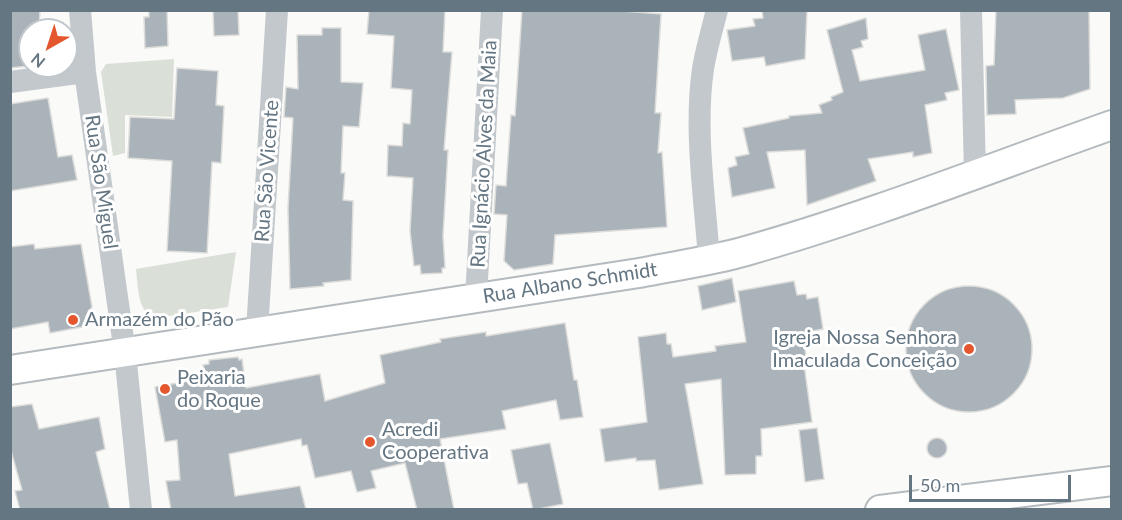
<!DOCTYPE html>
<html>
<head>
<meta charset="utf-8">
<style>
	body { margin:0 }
	#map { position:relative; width:1122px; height:520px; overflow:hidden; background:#fafaf8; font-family:Lato,sans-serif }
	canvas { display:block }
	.frame { position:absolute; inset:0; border:12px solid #657683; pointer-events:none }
	.north { position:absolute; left:18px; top:18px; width:60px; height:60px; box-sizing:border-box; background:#fff; border:2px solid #c1c8cd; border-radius:50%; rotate:219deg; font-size:16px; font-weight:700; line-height:24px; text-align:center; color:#657683 }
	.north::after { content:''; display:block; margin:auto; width:21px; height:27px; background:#e4572e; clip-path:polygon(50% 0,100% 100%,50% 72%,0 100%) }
	.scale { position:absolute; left:909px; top:475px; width:162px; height:27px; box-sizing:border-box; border:3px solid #657683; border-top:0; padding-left:8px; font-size:18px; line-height:21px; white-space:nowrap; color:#657683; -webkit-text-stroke:4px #fff; paint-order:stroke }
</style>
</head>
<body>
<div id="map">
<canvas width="1122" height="520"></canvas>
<div class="frame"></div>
<div class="north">N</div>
<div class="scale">50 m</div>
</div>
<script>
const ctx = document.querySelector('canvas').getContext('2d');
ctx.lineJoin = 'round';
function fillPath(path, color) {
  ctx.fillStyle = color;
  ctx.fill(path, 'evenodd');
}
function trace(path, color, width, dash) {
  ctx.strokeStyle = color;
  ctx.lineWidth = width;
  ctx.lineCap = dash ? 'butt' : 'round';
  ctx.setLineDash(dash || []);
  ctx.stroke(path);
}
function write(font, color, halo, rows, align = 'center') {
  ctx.font = font + ' Lato,sans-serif';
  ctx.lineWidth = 6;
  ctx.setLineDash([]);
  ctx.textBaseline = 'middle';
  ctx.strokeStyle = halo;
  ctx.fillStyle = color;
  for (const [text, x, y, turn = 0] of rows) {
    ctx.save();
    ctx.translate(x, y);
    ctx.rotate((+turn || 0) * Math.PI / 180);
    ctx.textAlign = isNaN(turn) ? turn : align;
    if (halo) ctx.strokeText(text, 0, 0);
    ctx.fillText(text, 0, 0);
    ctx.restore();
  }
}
const green = new Path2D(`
	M174 59 172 117 125 115V153L113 156 101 72 106 64Z
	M236 252 228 307 156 318C137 314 138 285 136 269Z`);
const building = new Path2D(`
	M10 10H40L39 30H30V62H28V66L10 68Z
	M149 10H167L168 46 145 48 144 17H149Z
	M213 10H238L239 35 214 36Z
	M369 10H445L443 52H452L444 150H448L443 236 445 268H442V273L421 274 420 265 414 266 410 231 413 178 387 176 388 145 402 146 403 123 410 124 412 90 391 88 394 36 367 34Z
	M522 10H609L661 14 655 113H661L658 153 662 152 667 227 555 235 553 264 514 270 504 261 507 215 494 214 496 185 506 186 511 115 515 116Z
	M762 10H807L805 59 766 66 764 57 732 61 727 30 755 26 753 19 763 18Z
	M996 10H1089L1090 89 1063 98 1015 100 1016 114 987 115 986 66 994 65Z
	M866 18 868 39 861 41 863 47 852 50 860 81 925 70 918 35 946 29 959 90 945 93 947 100 925 105 932 153 913 157V152L868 159 876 181 807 205 805 150 767 152 775 188 732 197 728 168 737 165 735 157 749 154 743 128 789 118V116L822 113 819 105 832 100 831 97 843 92 827 30Z
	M322 28H341V82L363 83 359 127 343 126 341 173H345L343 200 353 201 351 280 323 283 324 286 290 289 288 208 293 118 284 117 286 87 298 89 297 35H322Z
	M177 68 218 71 216 105 224 106 221 163 212 162 207 253 167 251 172 161 128 158 130 117 174 119Z
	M48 98 58 157 72 155 77 180 10 191V104Z
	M34 244 35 249 81 244 92 307 86 317 87 326 50 333 48 322 10 329V247Z
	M732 278 736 302 702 310 698 286Z
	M794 281 797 295 806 294 807 299 818 297 823 329 803 333 806 357H803L812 422 761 429 762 456H756V474L725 475 721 379 685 384 703 484 659 490 655 460 636 461V458L605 462 600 429 647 422 638 337 666 333 667 344H671L673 357 716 351 715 346 746 342 738 291Z
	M906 349a63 63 0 1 1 126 0a63 63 0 1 1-126 0Z
	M565 323 574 380H577L583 417 560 420 556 400 502 411 506 429 440 439 454 510H417L405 463 371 471 376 488 357 492 351 471 315 478 307 445 302 446 301 439 229 454 235 496 300 486 306 510H171L166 481 180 480 177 440 165 442 155 387 206 378 203 365 209 364V360L238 357 239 360 242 359 246 388 320 374 325 401 385 383 380 355 441 342 440 339 486 332V336Z
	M32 404 39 429 99 417 105 449 96 452 110 510H20L15 491 22 490 10 447V407Z
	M817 428 824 479 805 482 799 430Z
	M927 448a10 10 0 1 1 20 0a10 10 0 1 1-20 0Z
	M550 443 563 504 533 510 527 483 518 484 511 450Z`);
const minor = new Path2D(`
	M80 10 85 72 125 353 141 510
	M971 10 975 174
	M10 82 85 72
	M709 260C705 199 694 130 703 69 706 50 712 30 717 10
	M476 298 492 10
	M257 331 277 10`);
const major = new Path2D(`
	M10 370 639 273C674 266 711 261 746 251 870 216 990 168 1112 125
	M880 510 1112 481`);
const markers = [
	[73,320,6,"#e4572e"],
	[969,349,6,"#e4572e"],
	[165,389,6,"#e4572e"],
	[370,442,6,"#e4572e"]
];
const streetNames = [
	["Rua Ignácio Alves da Maia",484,154,-87],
	["Rua São Vicente",267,171,-86],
	["Rua São Miguel",101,182,82],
	["Rua Albano Schmidt",570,283,-9]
];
const poiNames = [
	["Armazém do Pão",85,320],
	["Igreja Nossa Senhora",957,338,"right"],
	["Imaculada Conceição",957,361,"right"],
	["Peixaria",177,378],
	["do Roque",177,401],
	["Acredi",382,430],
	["Cooperativa",382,453]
];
fillPath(green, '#dadfd7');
fillPath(building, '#aab3b9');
trace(building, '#dcdcda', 1.5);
trace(major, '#b5babe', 32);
trace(minor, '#c3c8cc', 22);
trace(major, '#fff', 28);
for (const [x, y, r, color] of markers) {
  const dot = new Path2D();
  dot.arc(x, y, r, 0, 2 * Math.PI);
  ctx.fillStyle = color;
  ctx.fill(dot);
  trace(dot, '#fff', 2);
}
write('20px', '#657683', '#fff', streetNames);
write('20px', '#657683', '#fff', poiNames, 'left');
</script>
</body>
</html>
